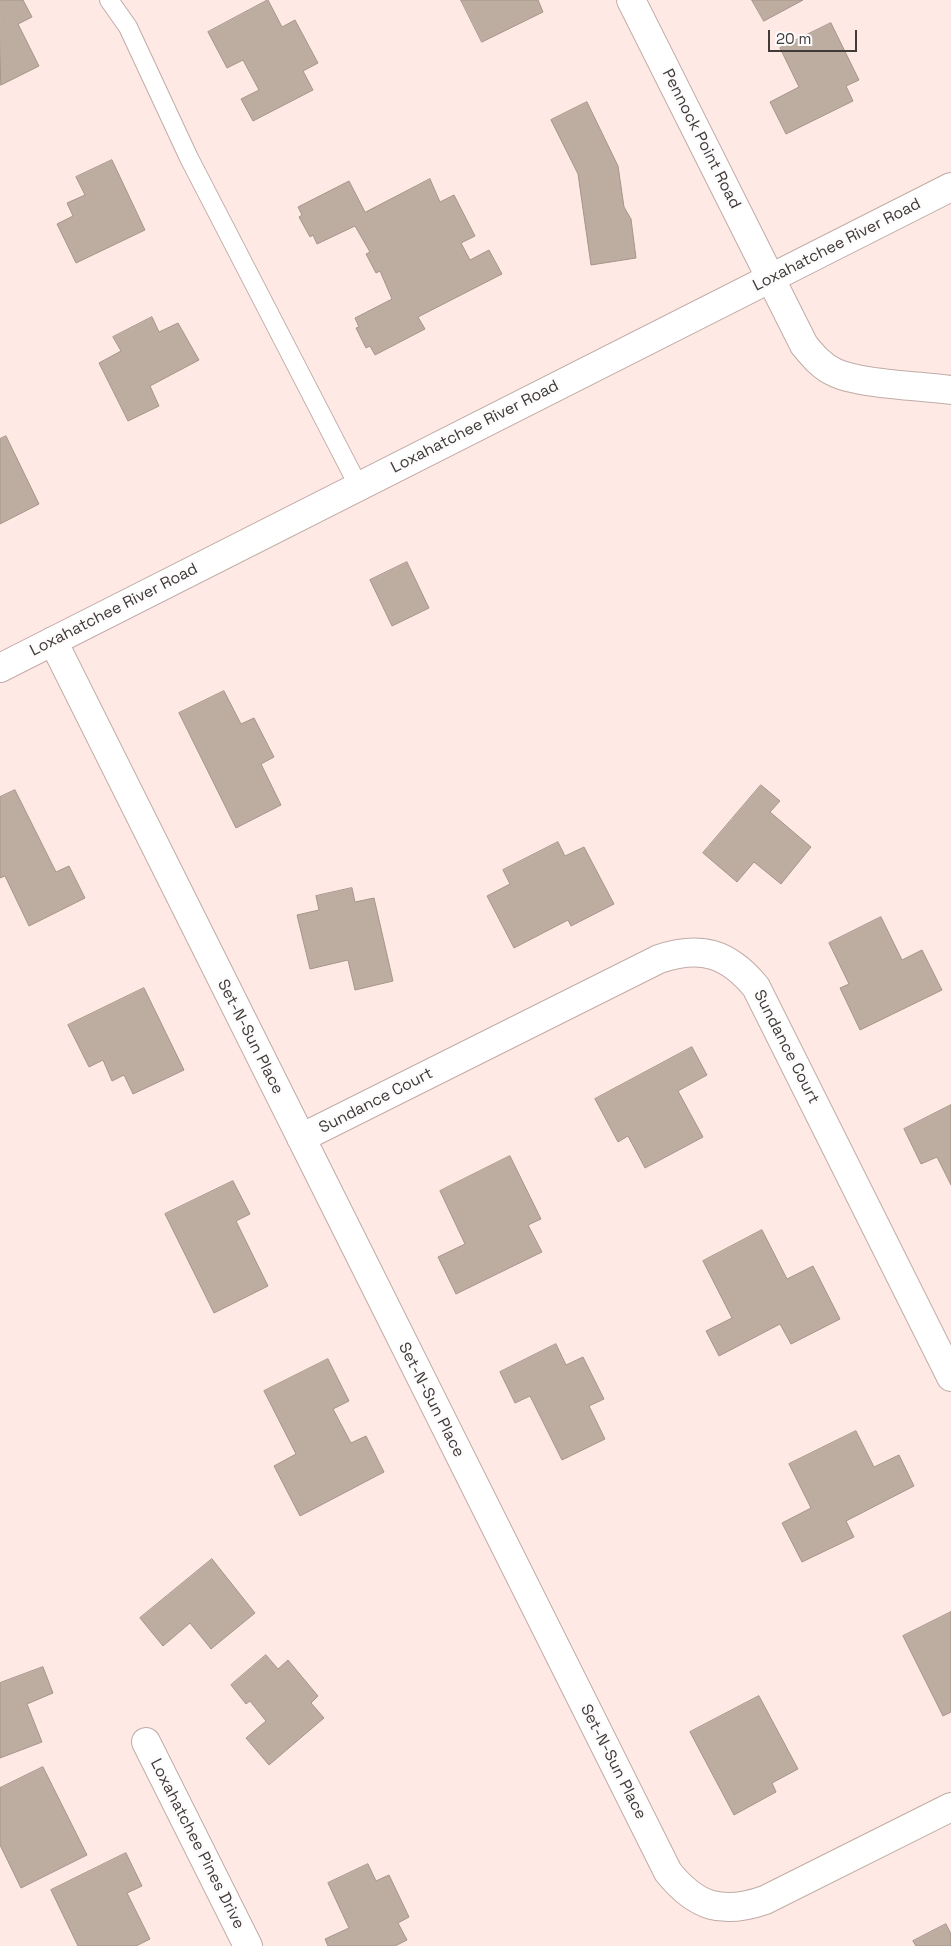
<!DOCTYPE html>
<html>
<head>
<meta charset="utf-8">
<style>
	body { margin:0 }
	#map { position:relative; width:951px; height:1946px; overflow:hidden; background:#ffe9e4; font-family:"Space Grotesk",sans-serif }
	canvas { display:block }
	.scale { position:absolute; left:768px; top:30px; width:89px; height:22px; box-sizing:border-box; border:2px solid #423a38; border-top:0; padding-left:6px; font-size:15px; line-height:18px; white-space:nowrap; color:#423a38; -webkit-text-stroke:4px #fcfcfc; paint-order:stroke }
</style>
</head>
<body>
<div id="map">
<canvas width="951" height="1946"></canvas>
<div class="scale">20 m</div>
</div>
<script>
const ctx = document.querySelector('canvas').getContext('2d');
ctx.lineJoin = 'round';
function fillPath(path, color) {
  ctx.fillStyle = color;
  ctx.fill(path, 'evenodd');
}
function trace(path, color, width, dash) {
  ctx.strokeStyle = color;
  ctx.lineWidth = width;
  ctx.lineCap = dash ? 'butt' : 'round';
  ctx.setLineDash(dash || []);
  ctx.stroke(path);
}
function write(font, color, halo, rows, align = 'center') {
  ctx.font = font + ' "Space Grotesk",sans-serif';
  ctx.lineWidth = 5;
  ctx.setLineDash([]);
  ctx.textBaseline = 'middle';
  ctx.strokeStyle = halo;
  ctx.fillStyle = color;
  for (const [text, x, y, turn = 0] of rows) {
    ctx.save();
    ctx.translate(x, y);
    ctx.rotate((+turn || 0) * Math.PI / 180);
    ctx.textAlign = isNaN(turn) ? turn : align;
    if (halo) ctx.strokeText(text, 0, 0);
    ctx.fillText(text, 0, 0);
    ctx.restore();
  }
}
const building = new Path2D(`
	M0 0H23L32 17 18 24 39 66 1 85Z
	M268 0 282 27 295 20 318 63 303 71 313 90 253 121 241 99 259 90 243 60 227 68 208 32Z
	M461 0H538L543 12 482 42Z
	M752 0H803L764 21Z
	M831 23 859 80 846 86 853 101 786 134 770 102 799 87 780 48Z
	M587 102 618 166 624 207 631 219 636 258 591 265 578 174 551 120Z
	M112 160 145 230 76 263 57 224 73 216 67 203 85 195 76 177Z
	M430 179 440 202 454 195 475 236 461 243 470 260 489 250 502 274 418 317 425 329 375 355 370 346 366 348 356 328 359 327 355 318 392 299 380 271 376 273 366 254 370 252 355 226 317 244 313 235 310 237 299 217 302 215 298 207 349 181 365 212Z
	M152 317 159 332 178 323 199 360 150 386 159 406 128 421 99 363 121 351 113 337Z
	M6 436 39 504 0 524V439Z
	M407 562 429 608 392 626 370 580Z
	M224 691 241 724 254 718 274 757 261 764 281 805 236 828 179 713Z
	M761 785 780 801 770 812 811 847 781 884 754 862 737 882 703 853Z
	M15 790 56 872 69 866 85 898 29 926 5 876 0 878V797Z
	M558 842 565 856 584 847 614 904 571 926 568 920 514 948 487 896 510 884 503 870Z
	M352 888 355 902 374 898 393 981 355 990 348 960 310 969 297 915 319 910 316 896Z
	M881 917 902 960 922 950 942 990 860 1030 840 988 849 984 829 943Z
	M144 988 184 1070 133 1094 124 1075 112 1081 103 1060 89 1067 68 1025Z
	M692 1047 707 1075 678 1091 703 1137 645 1168 628 1136 618 1142 595 1099Z
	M951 1105V1185L937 1157 921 1164 904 1129Z
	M510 1156 541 1219 528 1225 542 1252 456 1294 438 1257 465 1244 440 1191Z
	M233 1181 250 1214 236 1221 268 1286 214 1313 165 1214Z
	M762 1230 787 1279 813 1266 840 1319 791 1344 780 1324 719 1356 706 1331 732 1318 703 1261Z
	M556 1344 566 1365 583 1357 604 1399 589 1406 605 1439 562 1460 530 1396 515 1403 500 1372Z
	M328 1359 349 1401 333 1409 351 1443 366 1436 384 1472 300 1516 274 1466 296 1454 264 1391Z
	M856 1431 874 1467 899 1455 914 1486 846 1521 854 1537 802 1562 782 1523 811 1508 789 1464Z
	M212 1559 255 1613 211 1649 190 1623 163 1646 140 1618Z
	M951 1612V1712L943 1716 903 1636Z
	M266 1655 278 1669 288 1660 318 1696 311 1703 324 1718 269 1765 246 1738 266 1721 250 1701 246 1704 231 1685Z
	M43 1667 53 1693 27 1704 42 1742 0 1758V1683Z
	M759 1696 798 1769 772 1783 776 1792 734 1815 690 1732Z
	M43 1767 87 1855 21 1888 0 1845V1788Z
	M126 1853 142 1886 127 1893 150 1939 136 1946H78L51 1890Z
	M368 1864 376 1881 389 1875 409 1917 398 1923 407 1940 395 1946H328L325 1939 349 1928 328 1883Z
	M946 1924 951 1934V1946H916L913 1941Z`);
const service = new Path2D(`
	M109 0 128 27 189 158 359 487`);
const minor = new Path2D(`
	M631 0 804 345C813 356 822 367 836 373 860 384 922 386 951 390
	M53 641 668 1872C696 1907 722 1915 765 1900L951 1807
	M301 1138 659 959C701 945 728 953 756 987L951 1377
	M146 1742 248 1946`);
const tertiary = new Path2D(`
	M0 668 951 187`);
const streetNames = [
	["Pennock Point Road",701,139,63],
	["Loxahatchee River Road",837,245,-27],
	["Loxahatchee River Road",475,427,-27],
	["Loxahatchee River Road",114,610,-27],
	["Set-N-Sun Place",250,1037,63],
	["Sundance Court",786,1047,63],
	["Sundance Court",376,1101,-27],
	["Set-N-Sun Place",431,1400,63],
	["Set-N-Sun Place",613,1762,63],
	["Loxahatchee Pines Drive",197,1844,63]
];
fillPath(building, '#bdada1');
trace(building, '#a59589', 1);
trace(service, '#c0aca7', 20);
trace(minor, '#c0aca7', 30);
trace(tertiary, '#c0aca7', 30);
trace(service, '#fff', 18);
trace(minor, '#fff', 28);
trace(tertiary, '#fff', 28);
write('16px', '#423a38', '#fcfcfc', streetNames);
</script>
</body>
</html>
